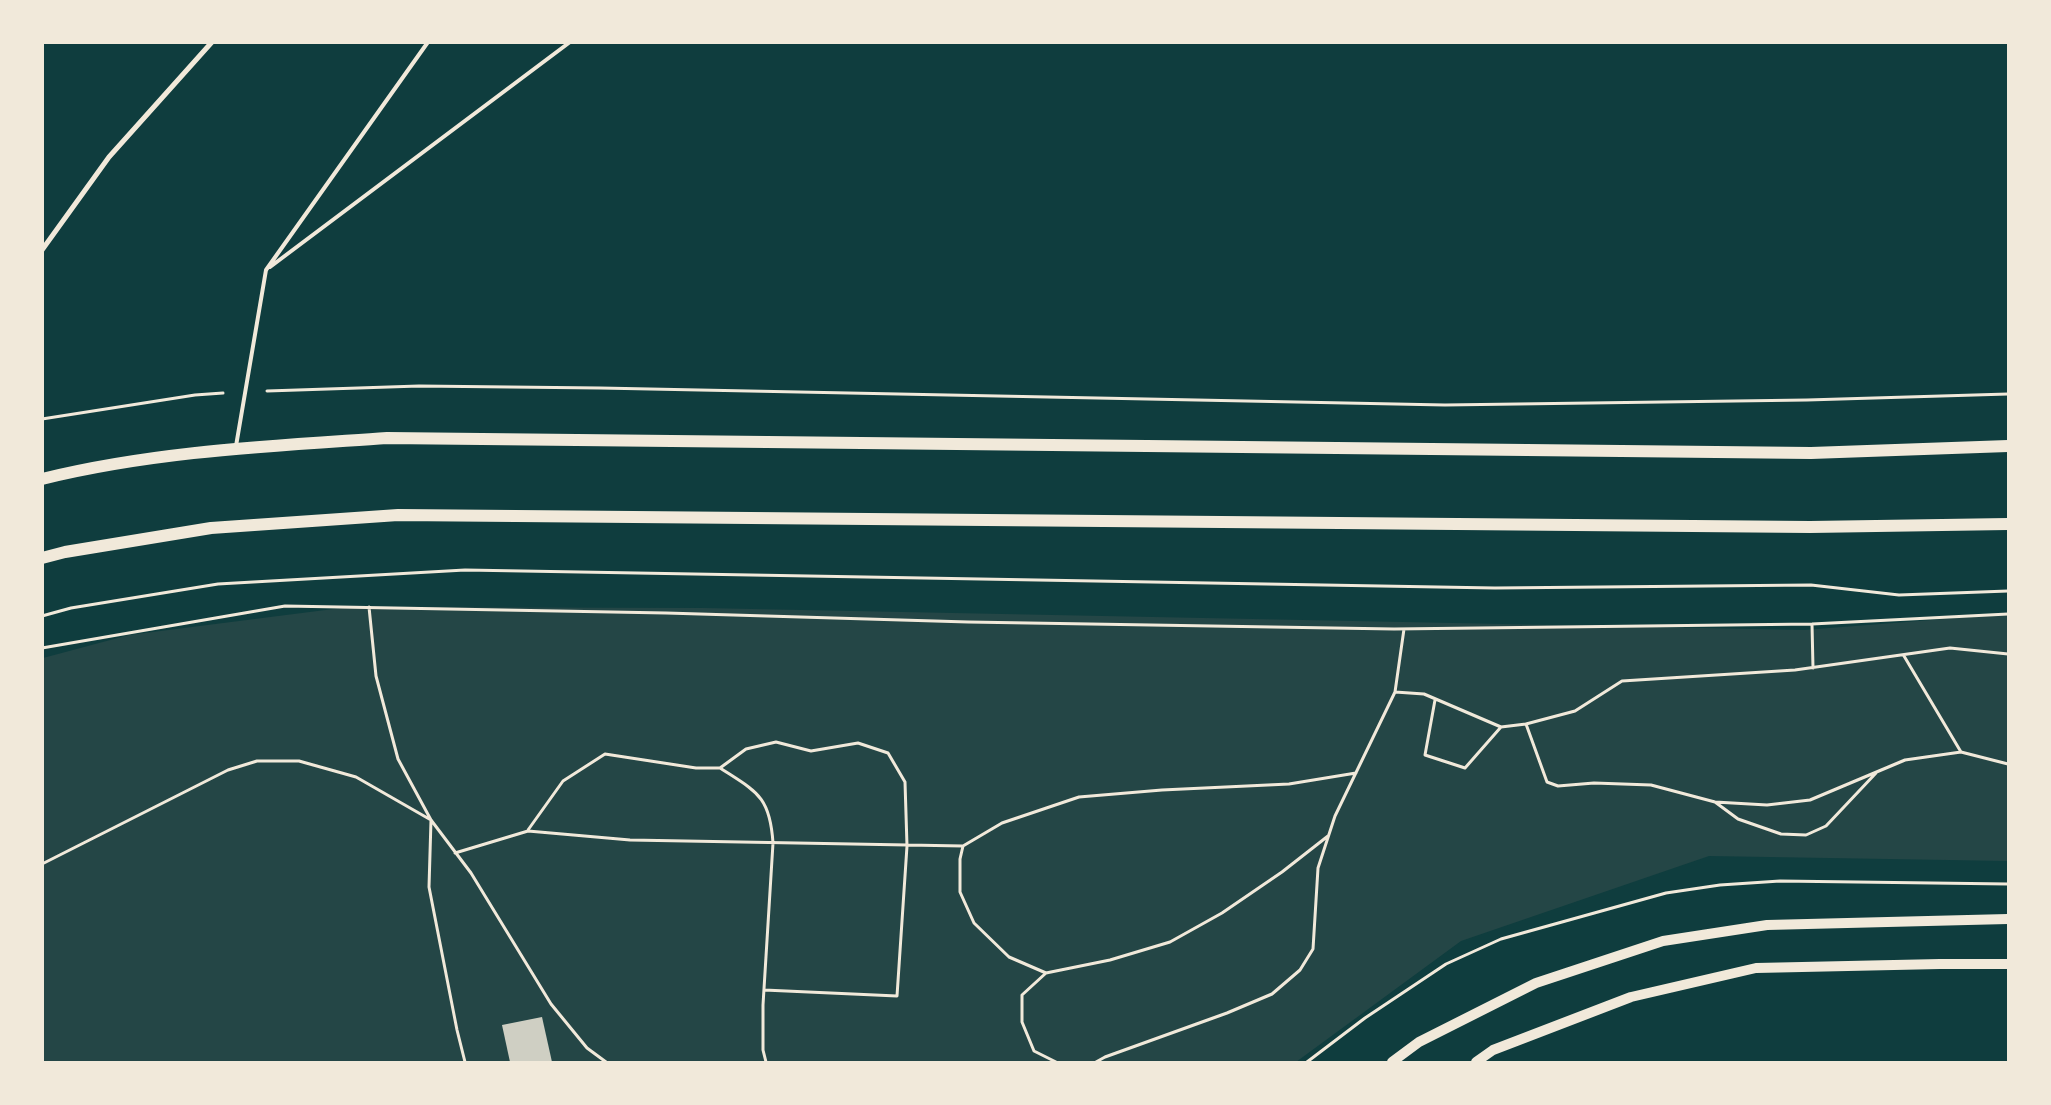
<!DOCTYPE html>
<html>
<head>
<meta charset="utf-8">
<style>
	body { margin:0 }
	#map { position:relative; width:2051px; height:1105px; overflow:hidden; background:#0f3d3e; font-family:Signika,sans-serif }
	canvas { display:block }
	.frame { position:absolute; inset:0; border:44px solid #f1e9da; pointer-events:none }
</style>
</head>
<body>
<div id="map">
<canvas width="2051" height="1105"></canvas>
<div class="frame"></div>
</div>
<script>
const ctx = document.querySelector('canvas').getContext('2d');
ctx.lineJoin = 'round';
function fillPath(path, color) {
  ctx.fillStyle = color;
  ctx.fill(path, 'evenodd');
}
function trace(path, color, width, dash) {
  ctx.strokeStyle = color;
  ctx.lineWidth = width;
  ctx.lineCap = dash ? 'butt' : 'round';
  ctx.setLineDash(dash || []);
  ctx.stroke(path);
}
const green = new Path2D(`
	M349 607 703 608 1804 630 2008 614V861L1709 856 1461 941 1296 1062H43V658L129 635Z`);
const building = new Path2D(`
	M542 1017 552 1062H510L502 1025Z`);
const path = new Path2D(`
	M267 391 419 386 600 388 1445 405 1807 400 2008 394
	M42 419 195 395 223 393
	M369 607 376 676 398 759 431 820 471 873 551 1004 587 1048 606 1062
	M42 616 71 608 218 584 465 570 1495 588 1811 585 1899 595 2008 591
	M1812 624 1813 668
	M42 648 285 606 666 613 968 622 1394 629 1812 624 2008 614
	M1904 656 1961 752
	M1395 692 1424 694 1501 727 1526 724 1575 711 1622 681 1795 670 1950 648 2008 654
	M1435 700 1425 755 1465 768 1501 727
	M1526 724 1547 782 1558 786 1594 783 1651 785 1715 802 1767 805 1810 800 1905 760 1961 752 2008 764
	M720 768C757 792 770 796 773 843L763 1005V1050L766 1062
	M1715 802 1738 819 1781 834 1806 835 1826 826 1876 773
	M528 830 563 781 605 754 696 768H720L746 749 776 742 811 751 858 743 888 753 905 782 907 846 897 996 764 990
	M963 846 960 859V892L974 923 1009 957 1046 973 1110 960 1170 942 1222 913 1282 872 1328 836
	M455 853 528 831 630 840 963 846 1002 823 1079 797 1162 790 1289 784 1356 773
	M42 864 228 770 257 761H299L356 777 431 820 429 887 457 1030 465 1062
	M1046 973 1022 995V1022L1034 1051 1056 1062
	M1096 1062 1105 1057 1227 1013 1272 994 1300 970 1313 949 1318 868 1335 816 1395 692 1404 629
	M1307 1062 1365 1018 1446 964 1501 939 1666 893 1720 885 1780 881 2008 884`);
const service = new Path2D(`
	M270 267 570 42
	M236 446 266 270 428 42`);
const minor = new Path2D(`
	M42 250 109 157 212 42`);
const secondary = new Path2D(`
	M1392 1062 1419 1042 1536 983 1663 941 1767 925 2008 919
	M1476 1062 1493 1050 1631 997 1756 968 1940 964H2008`);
const primary = new Path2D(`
	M42 479C155 451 272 446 387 438L1811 453 2008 446
	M42 558 65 552 211 528 398 515 1810 527 2008 524`);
fillPath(green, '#244646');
fillPath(building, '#cfcfc3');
trace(path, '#f1e9da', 3);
trace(service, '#f1e9da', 4);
trace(minor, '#f1e9da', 5);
trace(secondary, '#f1e9da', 10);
trace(primary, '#f1e9da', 12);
</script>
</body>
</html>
